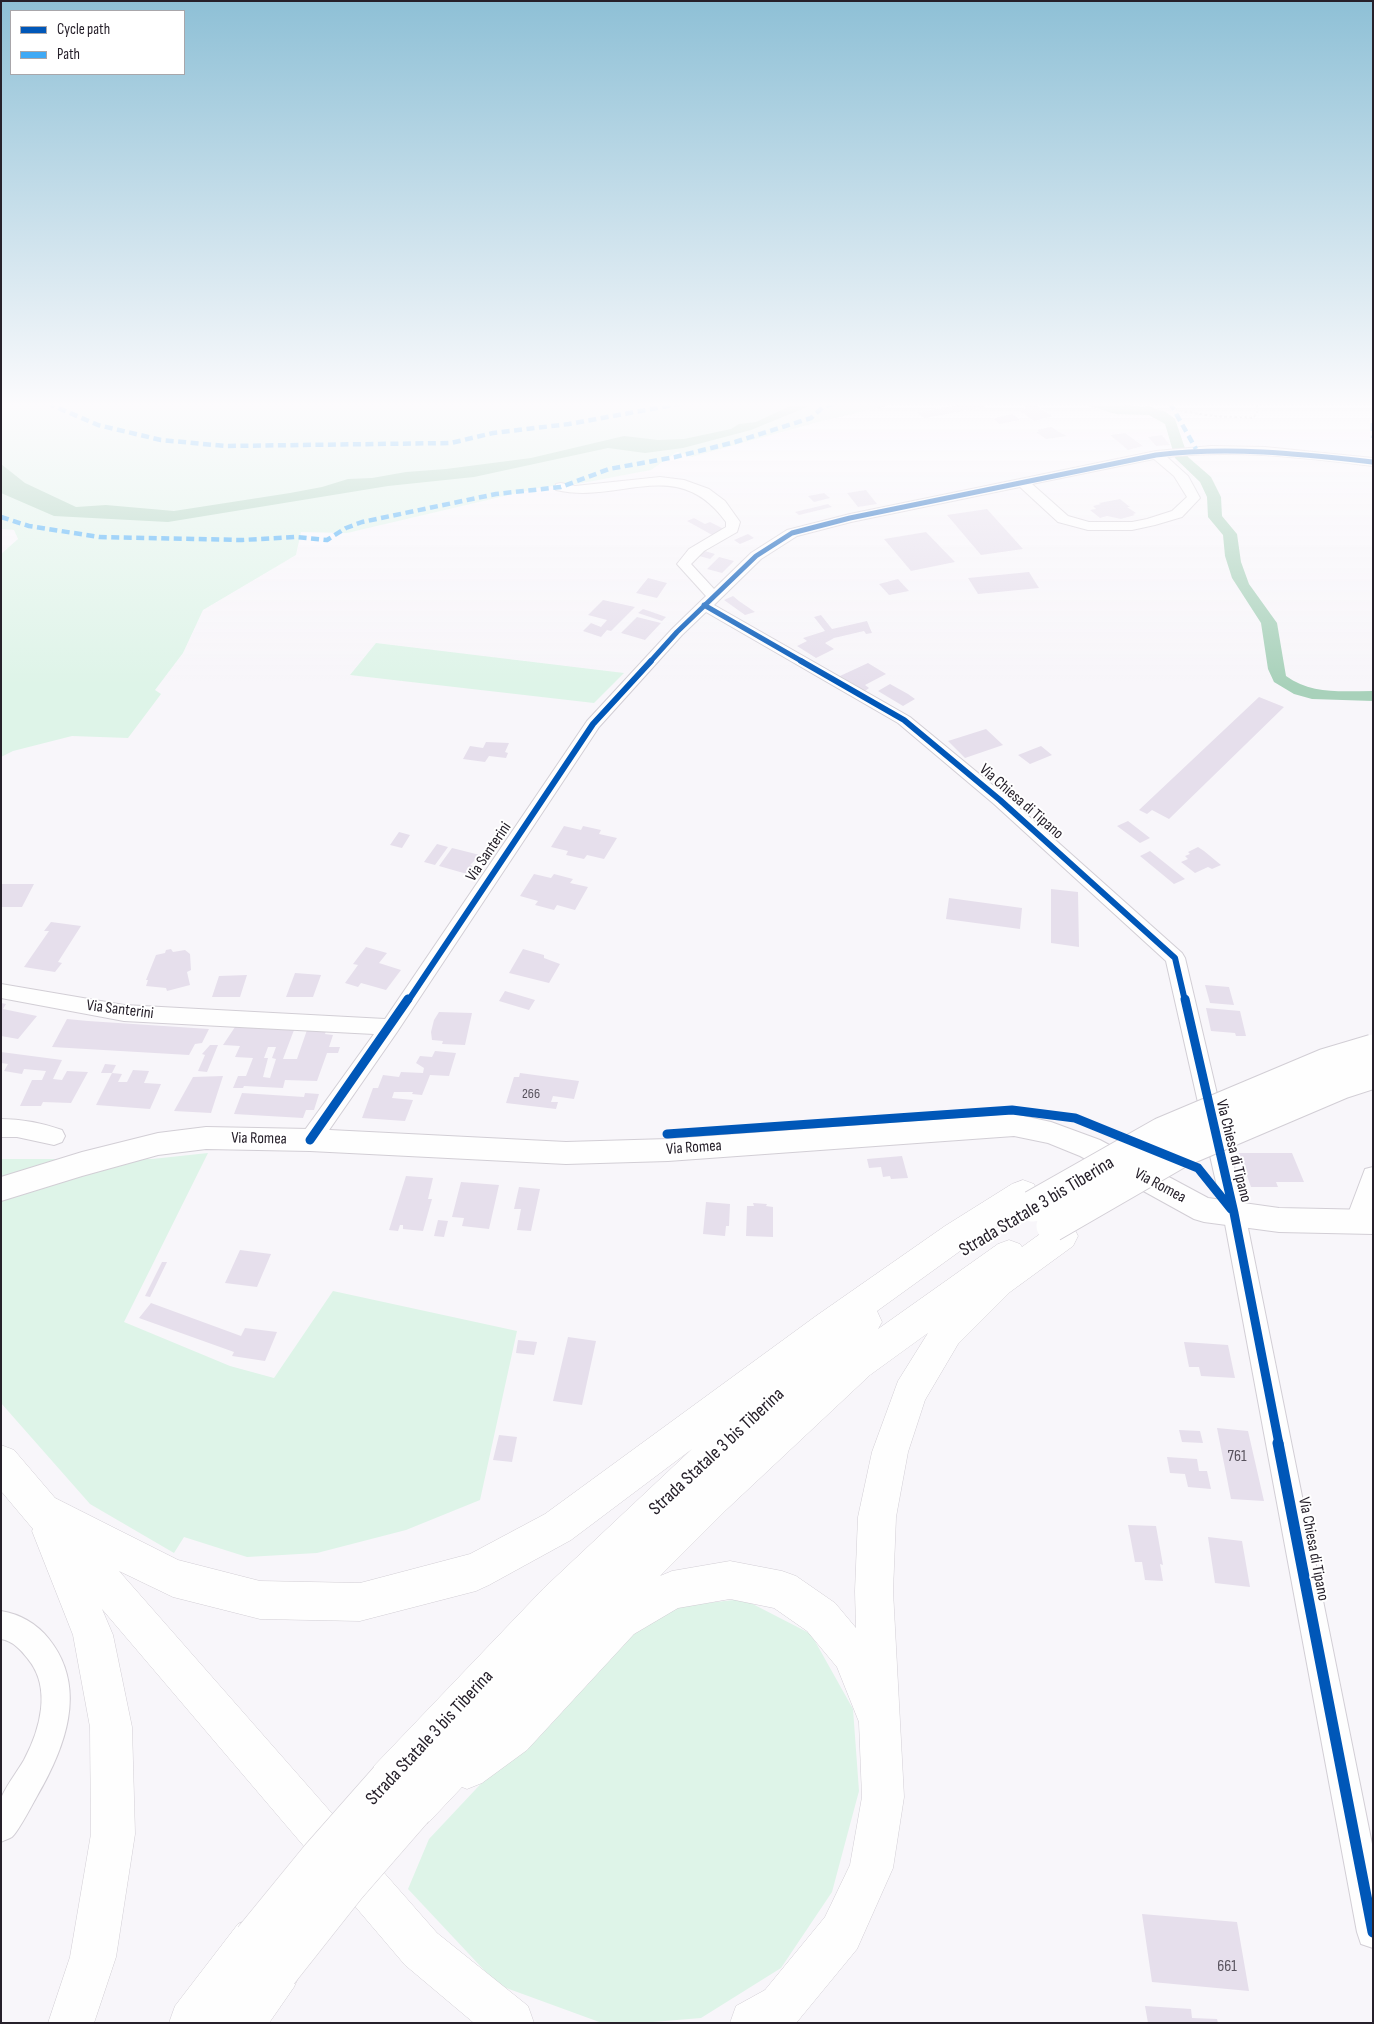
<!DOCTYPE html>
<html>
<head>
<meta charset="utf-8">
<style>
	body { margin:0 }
	#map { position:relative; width:1374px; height:2024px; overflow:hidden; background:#f8f6fa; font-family:"Sofia Sans Condensed",sans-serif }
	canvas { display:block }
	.frame { position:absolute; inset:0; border:2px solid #26202a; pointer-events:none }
	.legend { position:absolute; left:10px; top:10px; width:175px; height:65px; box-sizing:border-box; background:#fff; border:1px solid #a8a6aa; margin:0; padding:6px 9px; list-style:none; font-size:15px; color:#26202a }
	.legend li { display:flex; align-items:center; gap:10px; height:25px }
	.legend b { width:25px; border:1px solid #a8a6aa }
</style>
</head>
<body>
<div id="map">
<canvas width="1374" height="2024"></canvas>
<div class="frame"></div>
<ul class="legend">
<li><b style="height:6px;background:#0057b8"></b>Cycle path</li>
<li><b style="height:6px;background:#3fa9f5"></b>Path</li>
</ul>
</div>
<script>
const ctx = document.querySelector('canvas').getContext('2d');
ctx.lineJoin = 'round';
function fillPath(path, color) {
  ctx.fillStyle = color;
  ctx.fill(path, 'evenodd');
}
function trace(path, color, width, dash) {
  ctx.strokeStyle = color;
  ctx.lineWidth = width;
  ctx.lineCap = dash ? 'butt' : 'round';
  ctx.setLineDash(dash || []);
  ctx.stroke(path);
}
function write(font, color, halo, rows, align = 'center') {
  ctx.font = font + ' "Sofia Sans Condensed",sans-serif';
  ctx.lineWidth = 4;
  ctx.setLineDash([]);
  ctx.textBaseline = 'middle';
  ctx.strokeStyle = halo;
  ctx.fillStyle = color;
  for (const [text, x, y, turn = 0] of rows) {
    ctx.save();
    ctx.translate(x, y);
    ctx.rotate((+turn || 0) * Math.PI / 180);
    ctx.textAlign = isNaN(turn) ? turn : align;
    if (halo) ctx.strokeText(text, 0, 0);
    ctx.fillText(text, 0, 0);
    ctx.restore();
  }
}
const green = new Path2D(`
	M1 403H898L814 423 692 457 677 452 651 470 577 484 543 487 347 533 301 532 296 555 203 610 183 653 155 690 161 694 128 738 72 736 13 751 1 757V554L18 539 14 530 1 529Z
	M376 643 624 673 594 703 350 675Z
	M208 1153 124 1322 230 1366 274 1378 333 1291 517 1331 480 1500 406 1530 317 1553 247 1557 184 1537 174 1553 90 1504 1 1403V1159H152Z
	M743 1599 811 1634 853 1709 859 1791 832 1892 781 1968 701 2018 641 2023H602L498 1985 408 1889 429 1839 599 1658 671 1607Z`);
const water = new Path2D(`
	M794 403H817L751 430 683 448 645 453 608 448 474 477 388 486 168 522 54 516 1 493V464L25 483 76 507 106 505 174 511 290 493 322 487 348 479 372 478 406 472 446 469 531 458 624 436 658 440 684 439 731 429 739 424 756 422 790 406Z`);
const canal = new Path2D(`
	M1087 403 1151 407 1166 412 1175 419 1188 457 1211 477 1221 497 1222 516 1237 534 1241 562 1249 584 1277 623 1286 676C1312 695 1343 691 1373 691V701L1312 699 1294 694 1274 682 1268 669 1261 623 1232 578 1225 556 1223 535 1208 517 1207 497 1200 482 1175 458 1165 424 1149 415 1116 414 1089 406Z`);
const building = new Path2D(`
	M973 403H980L985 407 924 418 917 412Z
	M1021 403H1032L1052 416 1034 421 1019 410 1028 408Z
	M1012 414 1020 420 1000 424 993 419Z
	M1051 427 1059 432 1067 436 1046 439 1036 432H1039L1037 430Z
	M1125 433 1143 446 1128 450 1110 435Z
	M1162 435 1170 445 1156 446 1148 437Z
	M866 490 877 504 858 507 847 493Z
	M824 493 830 498 814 502 808 496Z
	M1120 499 1130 507H1127L1136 513 1133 514 1135 515 1121 519 1107 516 1100 518 1090 510 1096 509 1093 506 1101 504 1099 503Z
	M828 504 832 507 799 515 795 512Z
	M987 509 1023 549 981 555 947 515Z
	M694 518 705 524 710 522 726 530 714 536 687 521Z
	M926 532 955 562 911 571 884 539Z
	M748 534 754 538 740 544 734 540Z
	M705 551 715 554 710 559 699 556Z
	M719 557 734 561 722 573 707 569Z
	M1029 572 1039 588 978 594 968 578Z
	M648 578 667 583 657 598 636 593Z
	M898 579 909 591 889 595 879 584Z
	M733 596 739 601 755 612 745 615 724 600Z
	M603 600 635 607 611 631 607 630 601 637 583 631 591 623 601 627 607 620 588 615Z
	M643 609 652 612 666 617 662 621 638 613Z
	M821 615 832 629 867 621 872 633 866 634 864 631 834 638 825 643 834 649 816 658 797 646 807 641 803 638 825 631 814 617Z
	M637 617 661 623 645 640 621 633Z
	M868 663 886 674 865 685 869 688 865 691 840 676Z
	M890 684 908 694 915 699 903 706 878 691Z
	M1259 697 1284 707 1169 819 1152 810 1147 814 1139 810Z
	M986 729 1003 745 965 758 948 741Z
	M486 742 509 743 505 752 508 753 506 758 489 756 485 762 463 759 470 746 483 748Z
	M1041 746 1052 755 1030 764 1018 755Z
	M1128 821 1150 838 1140 843 1117 826Z
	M564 826 581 830 583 826 601 830 599 834 617 838 604 859 587 855 584 859 566 855 568 851 551 847Z
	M399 832 410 835 402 848 390 845Z
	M437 844 448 847 435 865 424 862Z
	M1198 847 1204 851 1221 865 1212 869 1208 867 1195 873 1181 862 1188 859 1185 856 1190 854 1188 852Z
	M452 848 480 855 470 865 473 866 467 874 439 866Z
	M1150 851 1185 879 1174 884 1140 856Z
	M534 874 551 878 554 874 573 879 570 883 588 887 575 910 557 905 554 910 535 905 538 901 520 896Z
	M1 884H34L22 907H1Z
	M1051 889 1078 892 1079 947 1051 943Z
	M949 898 1022 908 1020 929 946 919Z
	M51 922 81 926 58 962 62 963 55 972 24 967 49 931H44Z
	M366 947 387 953 379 963 401 970 386 990 361 983 358 987 345 983 358 965 353 964Z
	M171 949 173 952 185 950 190 954 191 970 187 972 190 985 167 991 166 988 146 986 148 980H146L156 955 165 953 166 950Z
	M523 949 544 955V958L560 964 549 983 509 973Z
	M295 973 321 975 313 997H286Z
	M247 975 240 997H212L219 976Z
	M1205 985 1229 987 1234 1005 1210 1003Z
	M505 991 535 1000 529 1010 499 1001Z
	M1 1003 6 1004 3 1009 37 1016 18 1039 1 1036Z
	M1206 1008 1240 1011 1246 1036H1236L1235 1033 1211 1031Z
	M439 1012 472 1013 465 1045 442 1044 443 1041 432 1040 431 1032 434 1020Z
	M67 1019 88 1021 209 1029 202 1043 195 1044 189 1055 52 1047Z
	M235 1027 294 1030 283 1059H297L307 1030 326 1031 325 1034 333 1035 329 1047H340L338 1053H327L317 1081 285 1080 283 1088 244 1086 243 1088H233L238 1076H246L253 1058 235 1057 240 1046 223 1045ZM268 1047H276L272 1058 276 1059 270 1078 263 1077 268 1058H264Z
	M210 1045H218L207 1072 198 1071 205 1055 202 1054Z
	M435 1051 456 1053 449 1076 430 1075 422 1095 412 1094 413 1092H394L392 1098 413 1100 405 1121 362 1118 373 1088H378L383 1075 399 1077 401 1072 423 1073 424 1068 416 1063 420 1056 432 1057Z
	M1 1052 62 1060 53 1079 62 1080 67 1071 88 1072 71 1103 43 1102 41 1106H20L32 1080H42L46 1071 24 1069 22 1074 4 1071 8 1064 1 1063Z
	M105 1064 116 1065 112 1073H101Z
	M133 1070 149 1071 144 1083 161 1084 150 1109 96 1105 112 1073 122 1074 118 1082H127Z
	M520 1073 579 1081 574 1099 553 1096 551 1102H558L556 1109 506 1103 514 1077H519Z
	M223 1076 211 1113 174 1111 193 1077Z
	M242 1093 304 1097 305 1093 319 1094 314 1110H306L303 1118 234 1114Z
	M1239 1153H1292L1304 1182H1276L1278 1187H1251Z
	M902 1156 908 1178 891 1179 890 1176 883 1177 881 1167 869 1168 867 1159Z
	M406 1176 433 1178 428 1199H432L423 1231 403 1229V1225H400L398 1231 389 1230Z
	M461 1182 499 1185 489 1229 462 1226 464 1218 452 1217Z
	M519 1187 540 1189 531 1231 517 1230 521 1209H514Z
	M706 1202 730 1204 729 1226H726L725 1236 703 1234Z
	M753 1203 767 1204 766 1206 773 1207V1237L746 1236 747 1206H754Z
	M438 1220 448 1221 444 1237 434 1236Z
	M240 1250 271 1254 257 1287 225 1283Z
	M162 1262H167L150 1297 145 1296Z
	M151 1303 241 1336 245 1328 277 1332 265 1361 232 1356 234 1352 139 1318Z
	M568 1337 596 1341 582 1405 553 1401Z
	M518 1340 537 1342 534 1355 516 1353Z
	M1184 1342 1228 1345 1235 1378 1201 1376 1199 1367H1189Z
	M1217 1428 1248 1431 1264 1501 1231 1499Z
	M1179 1430 1200 1431 1203 1443 1182 1442Z
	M499 1435 517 1437 512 1462 493 1460Z
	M1167 1457 1197 1459 1199 1471H1207L1211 1489 1188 1487 1185 1474 1170 1473Z
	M1128 1525 1156 1526 1163 1565 1160 1564 1163 1581 1145 1580 1142 1562H1135Z
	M1208 1537 1242 1541 1250 1587 1215 1583Z
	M1142 1914 1237 1922 1249 1991 1152 1982Z
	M1145 2006 1191 2009 1192 2018 1217 2019 1218 2023H1148Z`);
const path = new Path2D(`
	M1175 410 1213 416 1253 418 1257 413V403`);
const minor = new Path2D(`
	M1211 446 1265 447 1373 458V466C1304 458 1236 449 1167 457L1188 476 1200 498 1182 517 1155 525 1132 530H1088L1058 522 1020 487 851 522 797 536 761 559 714 605 910 717 1006 796 1182 953 1185 958 1245 1213 1373 1849V1948L1361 1944 1357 1932 1223 1213 1166 961 994 804 898 723 706 612 682 635 599 727 397 1032 318 1146 310 1149 302 1146 299 1140 302 1134 374 1034 124 1021 1 998V984L124 1005 385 1019 587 721 672 629 706 596 677 564 689 549 726 527V522C677 454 620 505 556 490L555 487 556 484 561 483 575 486 660 477 684 480 709 489 725 501 740 522 737 532 704 551 691 564 714 589 751 553 787 530 850 514 1156 451ZM1154 459 1174 476 1187 497 1172 511 1147 519 1132 522H1089L1068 516 1032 484Z
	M1 1119C22 1119 42 1123 62 1130L65 1136 62 1142 54 1145 17 1137H1Z
	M1373 1167V1207L1364 1229 1356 1232 1348 1229 1345 1222 1365 1169Z
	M1 1611C20 1614 37 1624 49 1639 89 1689 64 1750 36 1798 31 1807 18 1832 12 1837 9 1839 4 1840 1 1842 1 1830 0 1805 2 1796 8 1783 17 1772 24 1760 40 1730 52 1688 28 1659 21 1650 13 1641 1 1639Z`);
const major = new Path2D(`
	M1014 1114 1051 1122 1100 1140 1208 1198 1279 1208 1373 1210V1234L1279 1232 1204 1222 1194 1219 1080 1156 1048 1143 1014 1136 668 1161 566 1164 310 1151 206 1149 158 1155 82 1176 1 1201V1177L82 1152 158 1133 206 1127 310 1129 566 1142 668 1139Z`);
const highway = new Path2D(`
	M1023 1180 1034 1184 1038 1193 1034 1202 967 1246 877 1311 882 1322 878 1329 998 1244 1009 1240 1020 1244 1022 1247 1051 1226 1062 1222 1073 1226 1078 1236 1073 1246 1010 1292 958 1344 925 1400 908 1452 896 1517 893 1591 904 1797 893 1868 857 1949 797 2022 730 2023 736 2006 765 1990 825 1917 850 1865 862 1797 859 1722 837 1667 807 1631 774 1608 730 1599 678 1608 634 1634 527 1750 482 1783 467 1789 462 1787 428 1823 413 1829 398 1823 392 1808 395 1799 389 1802 374 1796 368 1781 374 1766 544 1588 692 1449 571 1540 489 1585 476 1591 360 1621 260 1619 173 1597 119 1571 437 1933 528 2006 534 2023H474L405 1965 102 1609 113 1635 132 1727 135 1834 116 1957 94 2023H48L70 1957 91 1834 90 1727 73 1635 32 1531 33 1529 1 1491V1445L14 1450 55 1498 178 1560 260 1581 360 1583 470 1554 545 1514 816 1316 945 1226 1012 1184ZM928 1333 898 1381 872 1452 858 1517 855 1591 856 1628 835 1603 796 1576 782 1571 730 1561 672 1571 660 1576 726 1510 870 1375Z
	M254 1917 270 1924 277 1940 272 1951 278 1948 294 1955 301 1971 294 1987 269 2023H169L175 2006 238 1924Z`);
const highwayBridgeFar1 = new Path2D(`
	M1033 1206 1162 1133 1326 1064 1373 1050
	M1052 1226 1180 1152 1342 1083 1373 1073`);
const highwayBridge = new Path2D(`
	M254 1940 321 1858 389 1781
	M278 1971 346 1885 413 1808`);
const quiet = new Path2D(`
	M47 403 98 425 161 440 225 446 451 443 493 433 569 424 684 403
	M1170 403 1196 449
	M1373 423V438
	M1 517 29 526 99 537 242 540 296 537 327 540 346 528 362 522 496 494 561 487 609 469 675 457 735 442 811 418 823 407 836 403`);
const cyclewayFar3 = new Path2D(`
	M704 605 803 662
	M650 662 677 632 756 556 792 533 850 518 1156 455C1229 446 1300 454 1373 462`);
const cyclewayFar2 = new Path2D(`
	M801 661 904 720 1000 800 1175 958 1185 1001
	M408 1001 593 724 651 661`);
const cyclewayFar1 = new Path2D(`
	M1185 999 1234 1213 1279 1444
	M667 1134 1012 1110 1075 1118 1198 1168 1231 1209
	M310 1140 408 999`);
const cycleway = new Path2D(`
	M1278 1443 1373 1932`);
const numberNames = [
	["266",531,1094]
];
const streetNames = [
	["Via Chiesa di Tipano",1021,802,41],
	["Via Santerini",489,852,-56],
	["Via Santerini",120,1010,7],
	["Via Romea",259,1139,1],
	["Via Romea",694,1148,-4],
	["Via Chiesa di Tipano",1233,1151,76],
	["Via Romea",1160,1186,28],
	["Via Chiesa di Tipano",1313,1549,79]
];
const nearNumbernames = [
	["761",1237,1457],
	["661",1227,1967]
];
const nearStreetnames = [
	["Strada Statale 3 bis Tiberina",1037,1207,-31],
	["Strada Statale 3 bis Tiberina",717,1452,-43],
	["Strada Statale 3 bis Tiberina",430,1738,-47]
];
fillPath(green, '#def4e8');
fillPath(water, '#a8d1ba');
fillPath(canal, '#a8d1ba');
fillPath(building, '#e6dfec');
trace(minor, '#d2ced5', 2);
trace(major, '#d2ced5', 2);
trace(highway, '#d2ced5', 1);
trace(path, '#d7d6d7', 2, [2.5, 2.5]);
fillPath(minor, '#fefefe');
fillPath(major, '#fefefe');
fillPath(highway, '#fefefe');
trace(highwayBridgeFar1, '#d2ced5', 33, []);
trace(highwayBridge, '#d2ced5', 42, []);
trace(highwayBridgeFar1, '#fefefe', 31);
trace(highwayBridge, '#fefefe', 41);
trace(quiet, '#3fa9f5', 4.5, [8, 4.5]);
trace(cyclewayFar3, '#0057b8', 5);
trace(cyclewayFar2, '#0057b8', 6);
trace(cyclewayFar1, '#0057b8', 9);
trace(cycleway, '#0057b8', 11);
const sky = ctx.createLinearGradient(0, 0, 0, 686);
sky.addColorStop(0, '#8ec0d6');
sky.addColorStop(0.59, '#fcfbfd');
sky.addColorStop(1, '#fcfbfd00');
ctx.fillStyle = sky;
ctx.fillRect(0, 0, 1374, 686);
write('14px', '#57515c', null, numberNames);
write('16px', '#26202a', '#fff', streetNames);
write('16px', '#57515c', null, nearNumbernames);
write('19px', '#26202a', '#fff', nearStreetnames);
</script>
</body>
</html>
